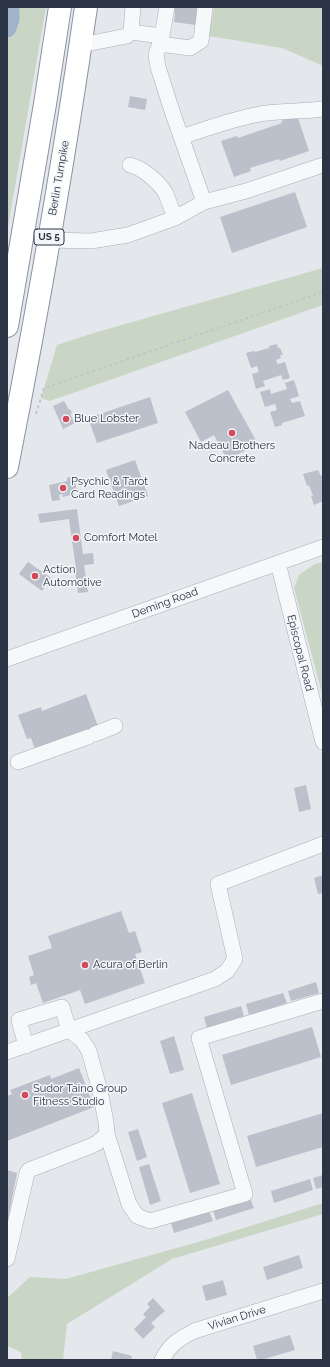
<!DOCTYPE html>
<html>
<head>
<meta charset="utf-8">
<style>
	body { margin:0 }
	#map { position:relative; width:330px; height:1367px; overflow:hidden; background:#e4e7ec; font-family:Raleway,sans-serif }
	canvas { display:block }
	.frame { position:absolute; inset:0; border:8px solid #2b3445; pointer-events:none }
</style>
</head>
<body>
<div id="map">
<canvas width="330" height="1367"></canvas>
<div class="frame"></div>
</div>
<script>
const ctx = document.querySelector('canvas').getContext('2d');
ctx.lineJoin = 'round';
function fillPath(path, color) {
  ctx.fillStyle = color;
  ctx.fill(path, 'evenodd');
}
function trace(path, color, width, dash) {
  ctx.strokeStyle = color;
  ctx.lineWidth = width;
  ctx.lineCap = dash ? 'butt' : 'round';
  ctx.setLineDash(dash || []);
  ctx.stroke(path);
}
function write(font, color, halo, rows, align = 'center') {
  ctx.font = font + ' Raleway,sans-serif';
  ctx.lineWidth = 3;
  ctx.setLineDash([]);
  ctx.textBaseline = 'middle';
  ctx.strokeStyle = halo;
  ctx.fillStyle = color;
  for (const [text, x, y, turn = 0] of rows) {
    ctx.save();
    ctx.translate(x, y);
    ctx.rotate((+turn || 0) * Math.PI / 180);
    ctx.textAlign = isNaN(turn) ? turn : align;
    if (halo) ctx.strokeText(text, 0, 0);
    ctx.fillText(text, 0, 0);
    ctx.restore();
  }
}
const green = new Path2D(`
	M7 7H46L8 227H7Z
	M214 7H323V64L321 65 282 48 209 36Z
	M323 268V305L50 401 41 398 57 345 97 332Z
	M323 562V697L294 588 299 575 315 564Z
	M323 1203V1214L172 1259 67 1324 63 1360H22L21 1352 7 1346V1298L30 1277 66 1279 212 1238Z`);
const river = new Path2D(`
	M7 28 10 19V7`);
const building = new Path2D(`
	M174 7H201L196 25 174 22 175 13 173 12Z
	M130 96 147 99 145 110 128 107Z
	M297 115 309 151 280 161 279 159 250 168 251 171 234 177 221 141 237 136 238 138 282 123 281 121Z
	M295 192 307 227 232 253 220 217Z
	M277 344 278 348H280L283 355H280L281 358 276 360 278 364 285 362 290 378 283 380 281 375 263 381 265 386 256 389 252 374 259 372 257 366 251 368 246 353 254 351 255 352 269 348V346Z
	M294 380 299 396 290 399 292 403 300 401 305 416 282 423V425L275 427 270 412 277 410 275 404 265 407 260 392 270 389 271 394 287 389 285 383Z
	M228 390 258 444 227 460 214 435 201 442 185 412Z
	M150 397 158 423 97 443 88 418Z
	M64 401 69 410 70 409 72 413 70 414 75 423 63 429 53 406Z
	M135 460 148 496 119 506 106 470Z
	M318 470 321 476 323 475V501L314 505 311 496H313L309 485 307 486 303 474Z
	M72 476 73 480H75L77 491 71 492V495L63 497 62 494 59 495 60 500 52 501 49 485 67 481V478Z
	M77 509 83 554 93 553 94 564 84 565 88 592 78 593 75 569H76L69 519 40 523 38 514Z
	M28 562 51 578 42 591 19 574Z
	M86 694 99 729 36 752 31 738 27 739 18 715 41 707 42 711Z
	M306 785 311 809 299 812 294 788Z
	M323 875V893L318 894 314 878Z
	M121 911 129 933 135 931 142 952 135 954 145 983 85 1004 80 990 43 1003 36 983 31 985 29 977 34 975 28 956 52 948 48 936Z
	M316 982 319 993 291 1001 288 991Z
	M283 993 287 1003 249 1015 246 1004Z
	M241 1006 244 1016 207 1028 204 1017Z
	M312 1027 321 1057 231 1085 222 1055Z
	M174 1036 184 1070 170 1074 160 1041Z
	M79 1068 94 1107 7 1141V1096L12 1094 10 1090 50 1075 51 1079Z
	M192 1093 220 1184 190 1193 162 1103Z
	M323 1113V1147L256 1167 247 1136Z
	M138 1129 147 1157 137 1161 128 1132Z
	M149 1164 161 1201 150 1205 139 1167Z
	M7 1170 17 1173 8 1219H7Z
	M323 1175V1187L316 1189 313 1178Z
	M310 1179 313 1190 274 1203 271 1191Z
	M250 1198 254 1208 216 1220 213 1210Z
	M209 1211 213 1221 174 1233 171 1223Z
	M299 1255 303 1268 267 1280 263 1267Z
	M223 1280 227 1295 206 1301 202 1286Z
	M153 1298 165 1311 151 1323 155 1327 143 1339 134 1329 146 1317 143 1314 150 1307 147 1304Z
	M290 1335 295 1350 261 1360H257L253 1346Z
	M113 1351 132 1356 131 1360H111Z`);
const path = new Path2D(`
	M36 414 44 388 323 292`);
const minor = new Path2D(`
	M131 32 162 36 167 7
	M160 44 190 48 201 41 205 7
	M81 45 127 36 131 32 133 7
	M181 137C206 129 230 120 255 115 277 110 301 112 323 109
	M130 165C143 168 160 183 166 194 169 202 172 210 175 218L204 202 172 111 158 67 156 55 162 36
	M204 202 246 191 323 165
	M49 240 91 241 128 235 175 218
	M278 563 323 742
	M7 659 323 547
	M95 734 115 726
	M18 762 88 737
	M7 1052 215 979 227 971 235 959 218 884 323 844
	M107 1134 129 1204 137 1216 150 1221 245 1194 199 1038 323 1001
	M7 1259 27 1173 29 1170 91 1146 97 1143 107 1134 106 1122 100 1091 89 1051 82 1040 69 1030 62 1007 19 1020 26 1046
	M162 1360C170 1344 179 1339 194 1331L323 1291`);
const highway = new Path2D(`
	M7 326 45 104 60 7
	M7 467C37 314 64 161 86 7`);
const markers = [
	[66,419,4,"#d1495b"],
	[232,433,4,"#d1495b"],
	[63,488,4,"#d1495b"],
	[76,538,4,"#d1495b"],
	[35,576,4,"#d1495b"],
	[85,965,4,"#d1495b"],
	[25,1095,4,"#d1495b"]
];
const shields = [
	[49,237,30]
];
const shieldNames = [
	["US 5",49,237]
];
const streetNames = [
	["Berlin Turnpike",59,178,-80],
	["Deming Road",165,603,-20],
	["Episcopal Road",300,653,76],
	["Vivian Drive",237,1318,-17]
];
const poiNames = [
	["Blue Lobster",74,419],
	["Nadeau Brothers",232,446,"center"],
	["Concrete",232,459,"center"],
	["Psychic & Tarot",71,482],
	["Card Readings",71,495],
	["Comfort Motel",84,538],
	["Action",43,570],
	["Automotive",43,583],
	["Acura of Berlin",93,965],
	["Sudor Taino Group",33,1089],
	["Fitness Studio",33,1102]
];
fillPath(green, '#c9d6c5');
trace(river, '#9fb4cc', 19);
fillPath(building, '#bbc0ca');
trace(minor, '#a9aeb7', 16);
trace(highway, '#8b94a3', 24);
trace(path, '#c2c5cb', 2, [3, 3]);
trace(minor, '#f7f8fa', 15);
trace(highway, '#fff', 22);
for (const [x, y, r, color] of markers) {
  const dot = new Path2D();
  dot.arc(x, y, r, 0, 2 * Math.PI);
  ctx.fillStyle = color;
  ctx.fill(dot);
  trace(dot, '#f4f6f9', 1.5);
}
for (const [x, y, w] of shields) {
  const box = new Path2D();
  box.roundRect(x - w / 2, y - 8, w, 16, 3);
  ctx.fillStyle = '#f4f6f9';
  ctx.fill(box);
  trace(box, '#2b3445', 1);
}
write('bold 10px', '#2b3445', null, shieldNames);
write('11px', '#2b3445', '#f4f6f9', streetNames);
write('11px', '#2b3445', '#f4f6f9', poiNames, 'left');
</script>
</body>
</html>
